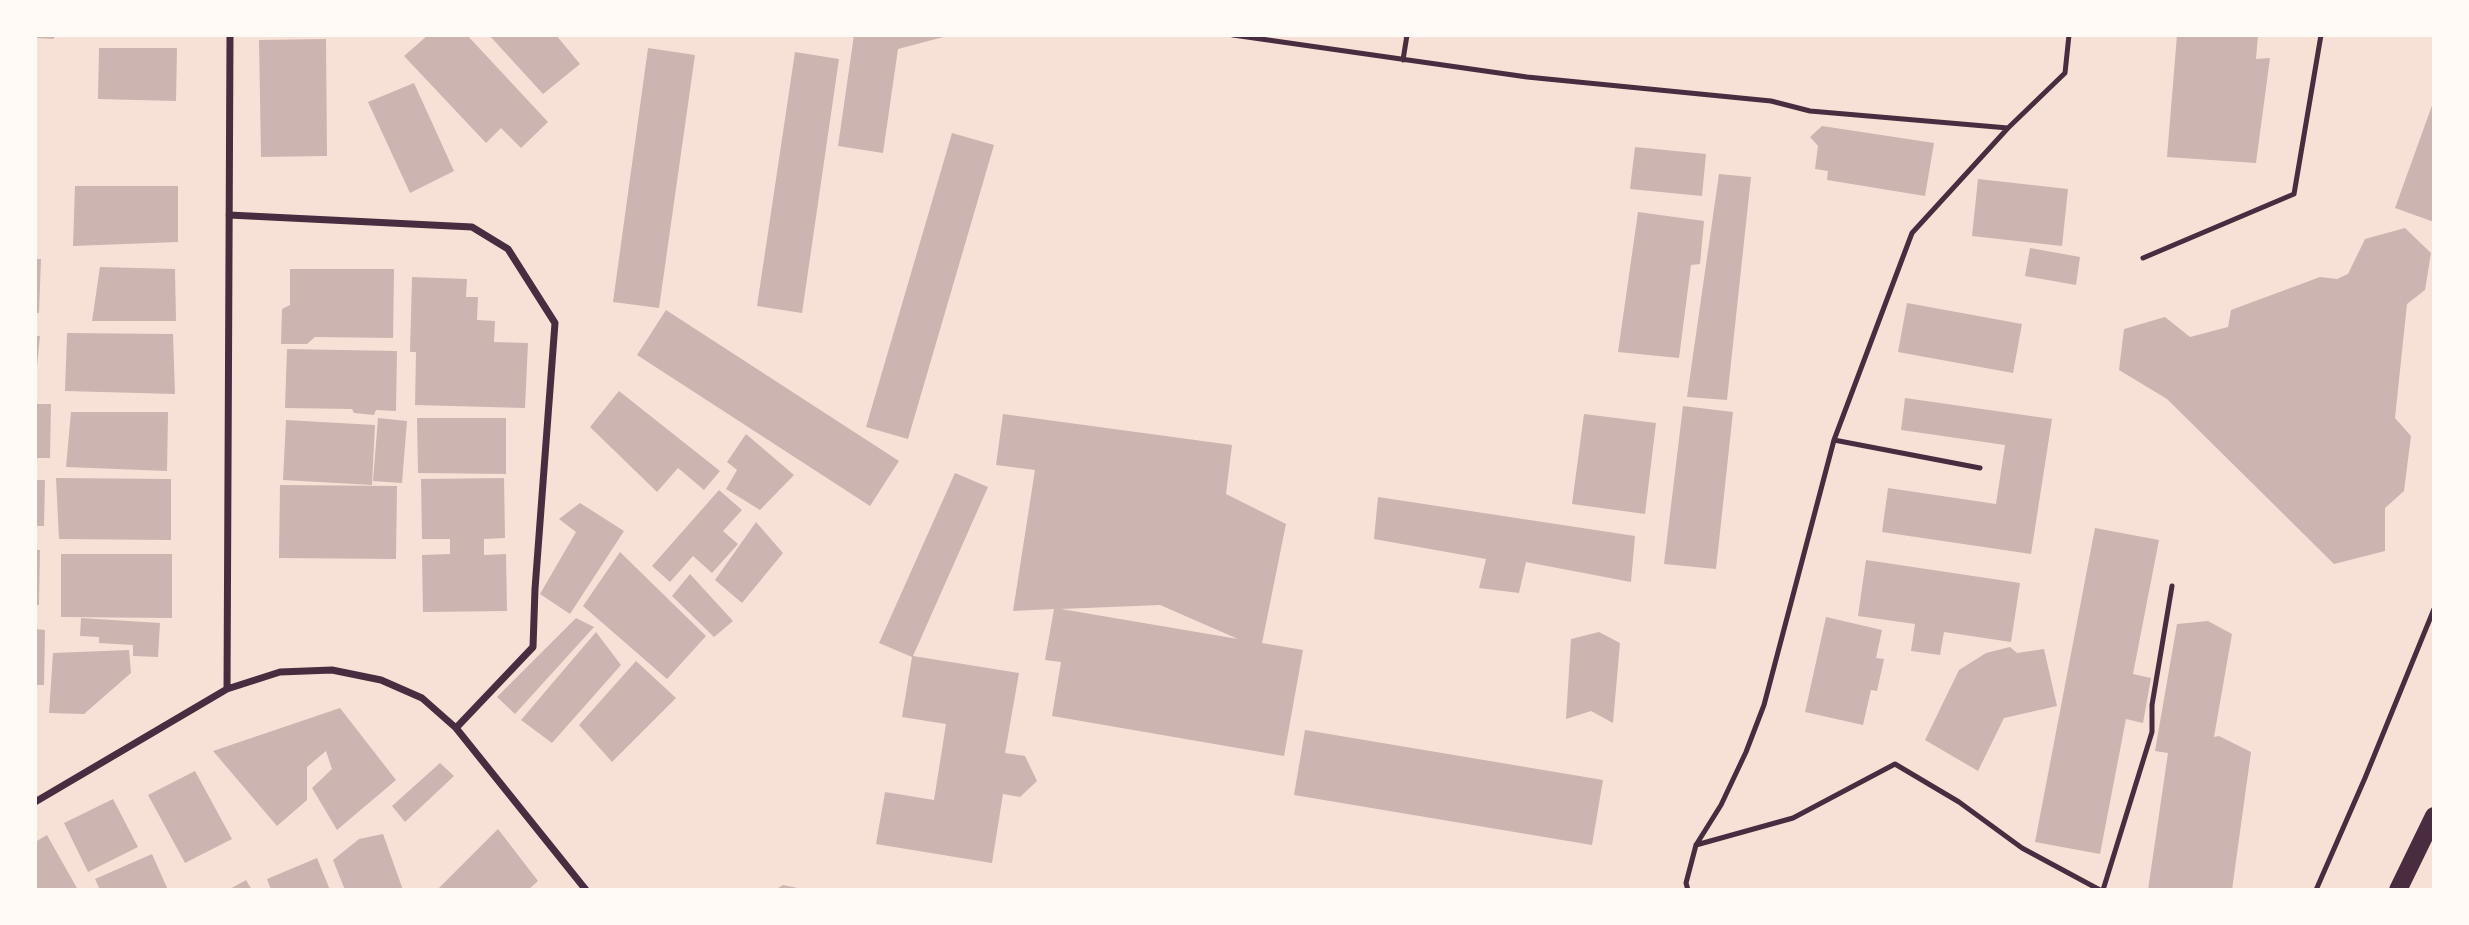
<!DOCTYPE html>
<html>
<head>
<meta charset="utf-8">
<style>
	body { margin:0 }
	#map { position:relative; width:2469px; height:925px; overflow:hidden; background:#f7e1d7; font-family:Mulish,sans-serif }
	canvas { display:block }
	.frame { position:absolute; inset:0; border:37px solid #fffaf5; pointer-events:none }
</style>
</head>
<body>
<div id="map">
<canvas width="2469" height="925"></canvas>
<div class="frame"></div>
</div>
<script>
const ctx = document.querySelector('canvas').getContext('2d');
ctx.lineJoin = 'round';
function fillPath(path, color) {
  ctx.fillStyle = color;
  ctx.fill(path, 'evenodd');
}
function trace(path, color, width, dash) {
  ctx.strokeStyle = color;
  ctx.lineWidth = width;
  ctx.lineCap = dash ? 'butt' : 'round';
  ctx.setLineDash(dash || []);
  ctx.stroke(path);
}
const building = new Path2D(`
	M35 35H54V39L35 38Z
	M428 35H467L548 122 521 148 501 128 486 143 404 56Z
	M489 35H556L580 64 543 94Z
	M854 35H951L898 49 883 153 838 146Z
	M2177 35H2258L2256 59 2270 58 2256 163 2167 157Z
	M326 39 327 156 261 157 259 40Z
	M99 48H177L176 101 98 99Z
	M648 48 695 55 659 308 613 302Z
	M795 52 839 59 802 313 757 306Z
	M414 83 454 171 410 193 368 102Z
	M2434 100V222L2395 208Z
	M1822 126 1934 143 1925 196 1827 180 1828 171 1815 169 1818 146 1810 137Z
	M952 133 994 145 908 439 866 427Z
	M1635 147 1706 154 1702 196 1630 189Z
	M1719 174 1751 177 1727 400 1687 397Z
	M1978 179 2068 189 2062 246 1972 236Z
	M75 186H178V242L73 246Z
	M1638 212 1704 221 1700 264 1691 265 1679 358 1618 352Z
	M2405 228 2431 253 2425 290 2407 304 2395 418 2411 436 2404 491 2385 508V551L2334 564 2167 399 2119 370 2124 329 2165 317 2190 337 2228 327 2231 310 2320 277 2337 279 2348 274 2365 239Z
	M2030 248 2080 257 2076 285 2025 276Z
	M35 259H41L39 313H35Z
	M100 267 175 269 176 321H92Z
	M290 269H394L393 338 315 337 307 344H281L282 309 290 305Z
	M412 277 467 279 466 297H478L477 320 495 321 494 342 528 343 525 408 415 405 416 352H410Z
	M1907 303 2022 324 2013 373 1898 352Z
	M666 310 899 461 870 506 637 355Z
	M67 333 173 334 175 394 65 391Z
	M35 336H40L37 367H35Z
	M287 349 397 351 396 411 376 410 374 415 354 413 352 409 285 408Z
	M619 391 720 471 704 490 678 468 657 492 590 427Z
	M1905 398 2052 419 2031 554 1882 532 1888 488 1996 504 2005 445 1901 430Z
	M35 404H51L50 458H35Z
	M1683 406 1733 412 1716 569 1664 564Z
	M71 412H168L167 471 66 467Z
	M1003 414 1232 445 1226 494 1286 524 1262 643 1303 650 1284 756 1052 716 1061 662 1045 660 1054 609 1013 611 1035 470 996 465ZM1160 605 1238 639 1061 609Z
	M1584 414 1656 423 1645 514 1572 504Z
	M378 418 407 421 402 483 373 481Z
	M417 418H506V474L418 473Z
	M286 420 375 425 372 485 283 480Z
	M746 434 794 475 760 510 726 489 737 470 727 462Z
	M955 473 988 487 913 656 1019 673 1005 753 1025 756 1037 781 1020 797 1003 794 992 863 876 844 885 792 934 800 946 724 902 717 912 657 879 643Z
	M56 478 171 479V540L59 539Z
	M504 478 505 538 484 539V555L506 554 507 611 423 612 422 555 450 554V539H422L421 479Z
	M35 480H45L44 526H35Z
	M280 485 397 486 396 559 279 558Z
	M719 490 742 510 723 531 738 544 712 573 693 556 670 582 652 566Z
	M1378 497 1635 536 1631 582 1526 562 1519 593 1479 588 1486 559 1374 539Z
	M580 503 624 531 570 614 540 594 576 532 559 519Z
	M756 522 783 553 742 603 715 580Z
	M2095 528 2159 540 2133 674 2151 678 2143 723 2126 719 2100 854 2035 842Z
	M35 550H40L39 605H35Z
	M620 552 706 636 667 679 583 606Z
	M61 554H172V618L61 617Z
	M1866 560 2020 583 2011 642 1944 632 1940 655 1911 651 1915 624 1858 616Z
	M690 574 733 621 714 637 672 596Z
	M1826 617 1882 630 1876 658 1884 659 1877 691 1871 690 1863 725 1805 712Z
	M81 618 160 623 158 657 133 656V645L99 643V637L80 636Z
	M576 618 594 627 515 714 497 697Z
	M2208 621 2232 634 2214 737 2219 736 2251 752 2232 890H2148L2168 753 2155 751 2177 624Z
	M35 629 45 630 44 685H35Z
	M596 632 621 665 552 743 521 720Z
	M1599 632 1620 643 1613 723 1591 711 1566 719 1571 639Z
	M2010 647 2017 653 2044 649 2057 706 2004 718 1978 771 1925 740 1959 670 1986 653Z
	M129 650 131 673 84 714 49 713 53 653Z
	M636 661 676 698 612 762 579 725Z
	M340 708 396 780 337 830 312 788 332 769 326 751 307 767V800L277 826 213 751Z
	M1305 730 1603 780 1592 845 1294 795Z
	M440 763 454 776 405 822 392 806Z
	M195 771 232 839 185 863 148 795Z
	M113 799 138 847 88 872 64 823Z
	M498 829 538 881 528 890H437Z
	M383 834 403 890H345L333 860 359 839Z
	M47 835 78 890H35V842Z
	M152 854 168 890H100L95 879Z
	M317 858 330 890H271L267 879Z
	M246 880 252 890H228Z
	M783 885 802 889V890H775Z`);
const service = new Path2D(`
	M1233 35 1527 77 1771 101 1810 111 2008 128 1912 233 1834 440 1764 705 1746 752 1721 805 1696 845 1686 883 1688 890
	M1403 60 1407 35
	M2008 128 2065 73 2069 35
	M2143 258 2294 194 2321 35
	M1834 440 1980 468
	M1696 845 1793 818 1895 764 1959 802 2022 848 2100 890
	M2103 890 2152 732V705L2172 586
	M2316 890 2365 778 2434 609`);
const minor = new Path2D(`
	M229 215 472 227 508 249 555 323 535 589 533 647 456 728
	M227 689 230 35
	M35 802 227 689 280 672 332 670 381 680 422 698 456 728 586 890`);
const primary = new Path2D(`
	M2398 890 2434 816`);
fillPath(building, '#ccb4b1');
trace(service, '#4a2c40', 5);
trace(minor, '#4a2c40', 7);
trace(primary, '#4a2c40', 18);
</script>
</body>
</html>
